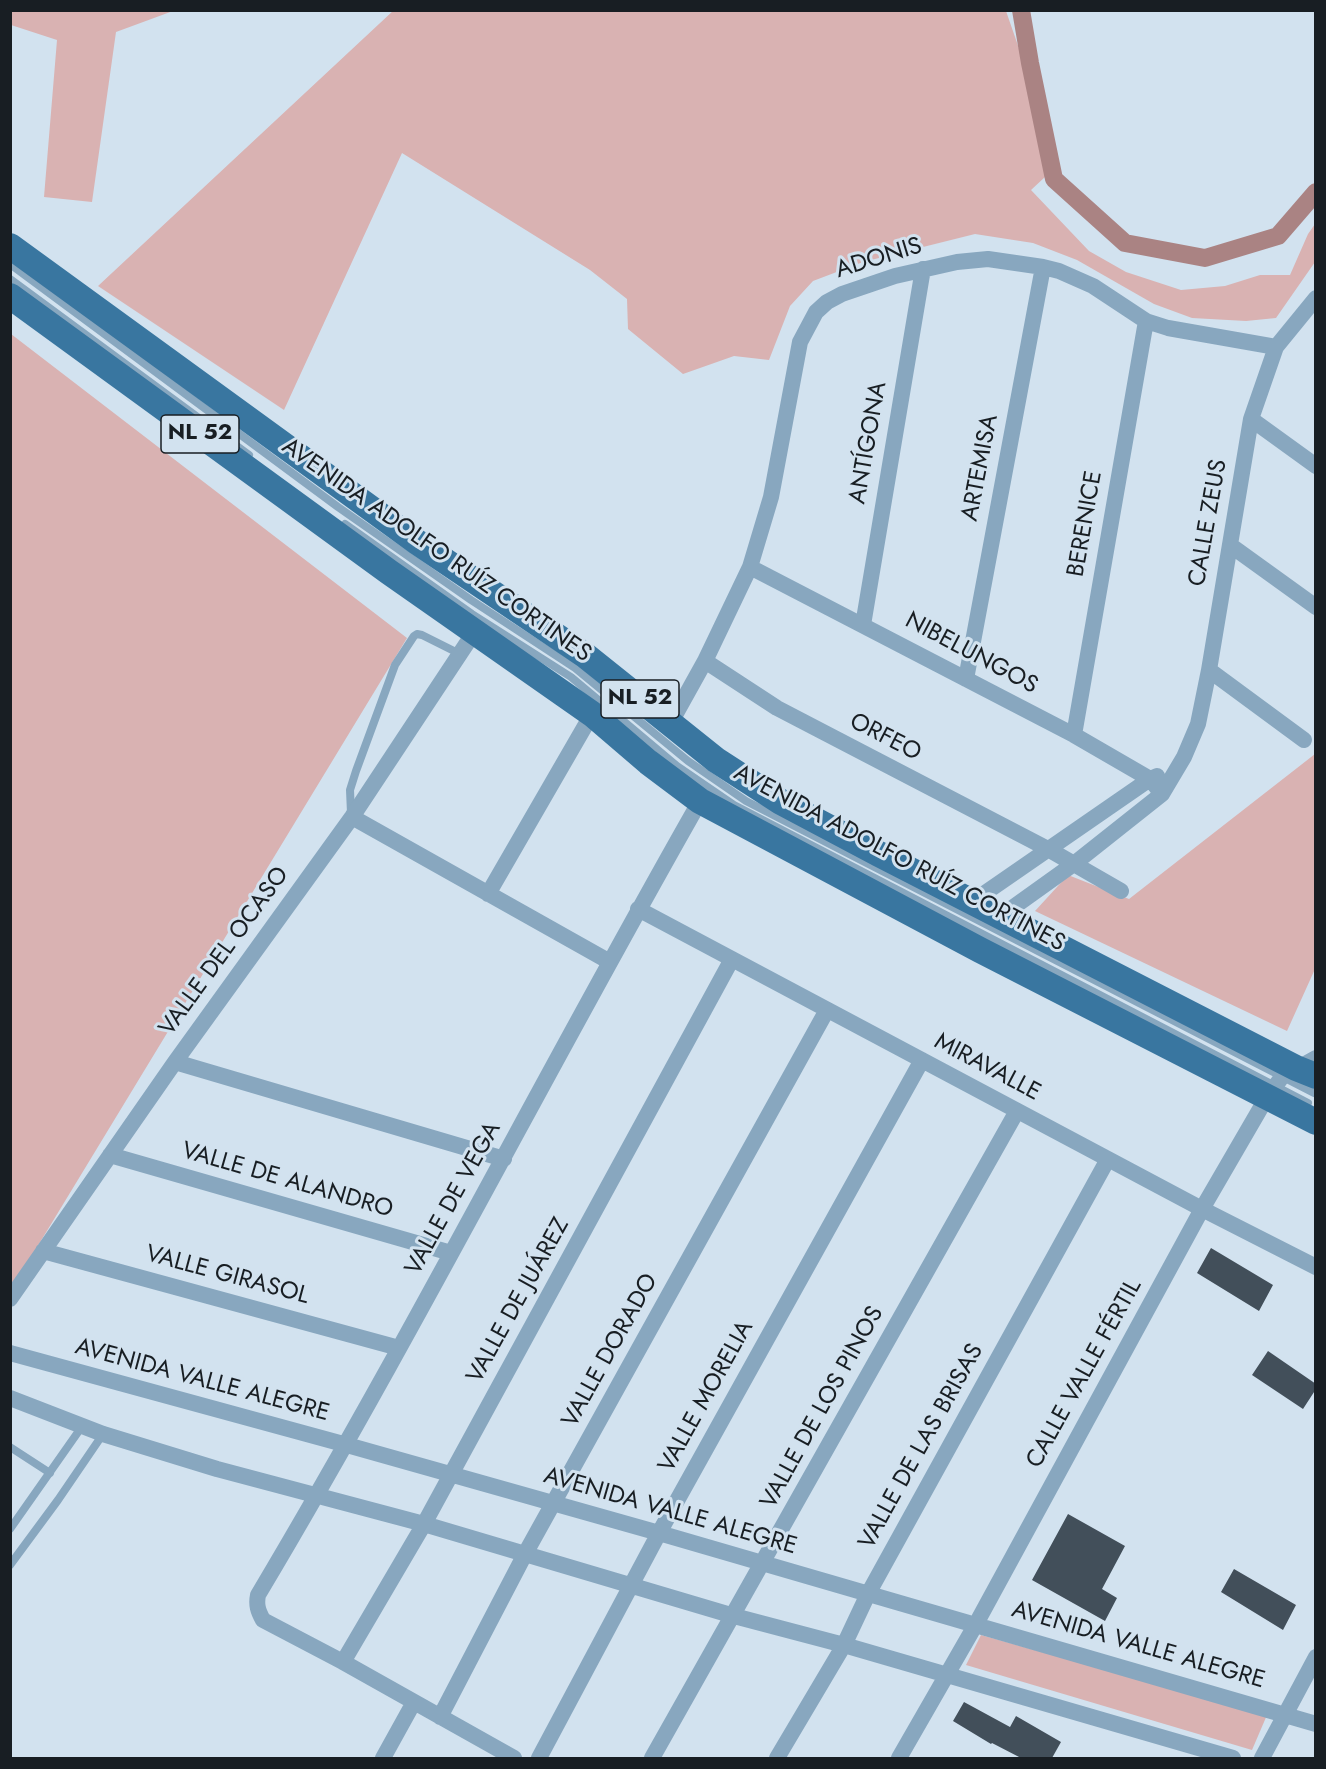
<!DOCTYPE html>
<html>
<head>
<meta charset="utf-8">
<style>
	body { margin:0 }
	#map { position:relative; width:1326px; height:1769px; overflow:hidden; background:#d2e2ef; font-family:Jost,sans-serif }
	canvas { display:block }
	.frame { position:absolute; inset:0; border:12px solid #181e23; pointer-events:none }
</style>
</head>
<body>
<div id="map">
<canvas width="1326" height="1769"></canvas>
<div class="frame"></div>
</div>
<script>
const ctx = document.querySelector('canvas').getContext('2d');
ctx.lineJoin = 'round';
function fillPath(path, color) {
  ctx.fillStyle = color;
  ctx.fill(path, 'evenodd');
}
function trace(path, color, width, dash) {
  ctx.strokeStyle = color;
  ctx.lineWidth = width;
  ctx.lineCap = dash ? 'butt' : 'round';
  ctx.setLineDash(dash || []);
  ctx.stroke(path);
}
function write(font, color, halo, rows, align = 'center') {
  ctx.font = font + ' Jost,sans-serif';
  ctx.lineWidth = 6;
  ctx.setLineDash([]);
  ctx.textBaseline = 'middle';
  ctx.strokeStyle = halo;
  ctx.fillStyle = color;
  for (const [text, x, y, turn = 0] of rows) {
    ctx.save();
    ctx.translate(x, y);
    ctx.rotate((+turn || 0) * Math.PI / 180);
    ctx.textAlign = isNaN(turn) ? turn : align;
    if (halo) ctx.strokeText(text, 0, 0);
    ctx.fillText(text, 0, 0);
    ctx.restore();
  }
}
const green = new Path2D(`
	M11 10 173 11 116 32 92 202 44 197 57 40 11 25Z
	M394 10 1006 11 1059 164 1031 190 1089 251 1126 272 1181 290 1225 286 1260 275H1290L1308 234 1315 224V262L1276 318 1246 321 1192 318 1154 304 1077 260 1033 243 975 234 863 262 813 281 790 306 769 360 734 356 683 374 628 329 627 299 590 270 402 153 284 410 98 286Z
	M11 334 407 638 11 1290Z
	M1315 754V969L1287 1031 1035 911 1068 875 1129 899Z
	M981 1635 1267 1715 1252 1750 966 1665Z`);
const canal = new Path2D(`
	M1021 10 1030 63 1054 179 1125 243 1205 258 1278 236 1316 192`);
const building = new Path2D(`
	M1211 1248 1273 1285 1259 1311 1197 1273Z
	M1268 1351 1316 1384V1389L1303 1409 1252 1375Z
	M1068 1514 1125 1546 1102 1589 1117 1598 1105 1621 1032 1580Z
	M1234 1569 1296 1605 1283 1630 1221 1592Z
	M964 1702 1010 1727 1016 1716 1061 1742 1052 1758H1021L992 1743 991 1744 953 1721Z`);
const service = new Path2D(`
	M10 264 338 507 471 600 575 668 688 761 746 801 1314 1093
	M10 279 249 455
	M345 524 472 614 571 677 677 766 734 805 1308 1103
	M351 813 350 790 356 771 395 665 414 636 417 634 422 635 460 654
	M10 1447 50 1473
	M10 1529 83 1425
	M10 1565 58 1500 103 1434`);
const minor = new Path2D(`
	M1251 419 1316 466
	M1230 545 1316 607
	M750 567 1074 735 1150 779 1162 794
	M863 625 923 269
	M705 661 777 708 1048 849 1121 891
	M1209 670 1304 740
	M966 679 1043 267
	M670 724 705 661 750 567 771 497 800 342 816 312 827 302 842 294 895 276 957 262 988 259 1043 267 1059 271 1093 286 1146 321 1168 328 1276 347
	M1074 735 1146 321
	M352 817 610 962
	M488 894 592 714
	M972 902 1150 779 1157 776
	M638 909 1202 1209 1316 1267
	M1001 916 1075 863 1162 794 1184 757 1198 724 1209 670 1251 419 1276 347 1316 298
	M175 1062 504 1159
	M110 1155 451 1253
	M43 1251 399 1348
	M10 1299 175 1062 352 817 475 631
	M10 1353 347 1445 659 1533 1316 1724
	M10 1398 103 1434 217 1469 424 1524 734 1616 844 1645 1233 1758
	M343 1662 424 1524 732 959
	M440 1717 525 1554 827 1010
	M383 1758 414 1702
	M514 1758 343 1662 263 1620C258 1611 256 1605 258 1595 413 1335 550 1064 700 801
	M539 1758 659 1533 922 1060
	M652 1758 1017 1111
	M777 1758 844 1645 868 1594 1108 1159
	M899 1758 976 1624 1202 1209 1267 1097 1282 1077 1316 1058
	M1262 1758 1316 1657`);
const primary = new Path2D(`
	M10 246 417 542 586 656 716 760 781 802 879 854 1296 1068 1316 1076
	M10 296 389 572 592 714 648 762 700 801 980 950 1316 1122`);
const shields = [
	[200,434,78],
	[640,699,78]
];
const shieldNames = [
	["NL 52",200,434],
	["NL 52",640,699]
];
const streetNames = [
	["ADONIS",879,259,-17],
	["ANTÍGONA",869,443,-80],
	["ARTEMISA",981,468,-79],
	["CALLE ZEUS",1209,523,-80],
	["BERENICE",1086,524,-80],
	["AVENIDA ADOLFO RUÍZ CORTINES",436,551,35],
	["NIBELUNGOS",971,654,28],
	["ORFEO",885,738,27],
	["AVENIDA ADOLFO RUÍZ CORTINES",899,859,28],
	["VALLE DEL OCASO",225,952,-54],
	["MIRAVALLE",987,1068,28],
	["VALLE DE ALANDRO",287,1181,16],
	["VALLE DE VEGA",454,1199,-61],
	["VALLE GIRASOL",227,1276,15],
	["VALLE DE JUÁREZ",519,1301,-61],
	["VALLE DORADO",611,1351,-61],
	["CALLE VALLE FÉRTIL",1085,1374,-61],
	["AVENIDA VALLE ALEGRE",202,1381,15],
	["VALLE MORELIA",707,1397,-61],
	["VALLE DE LOS PINOS",823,1408,-61],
	["VALLE DE LAS BRISAS",922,1447,-61],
	["AVENIDA VALLE ALEGRE",670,1512,16],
	["AVENIDA VALLE ALEGRE",1138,1646,16]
];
fillPath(green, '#d9b2b2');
trace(canal, '#aa8383', 18);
fillPath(building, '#424f5a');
trace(service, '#88a7bf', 8);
trace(minor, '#88a7bf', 16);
trace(primary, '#3976a0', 26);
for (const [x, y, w] of shields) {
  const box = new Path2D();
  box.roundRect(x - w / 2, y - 19, w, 38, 4.5);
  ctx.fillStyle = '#d2e2ef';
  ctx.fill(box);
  trace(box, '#181e23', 1.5);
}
write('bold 22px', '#181e23', null, shieldNames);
write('24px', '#181e23', '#d2e2ef', streetNames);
</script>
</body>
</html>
